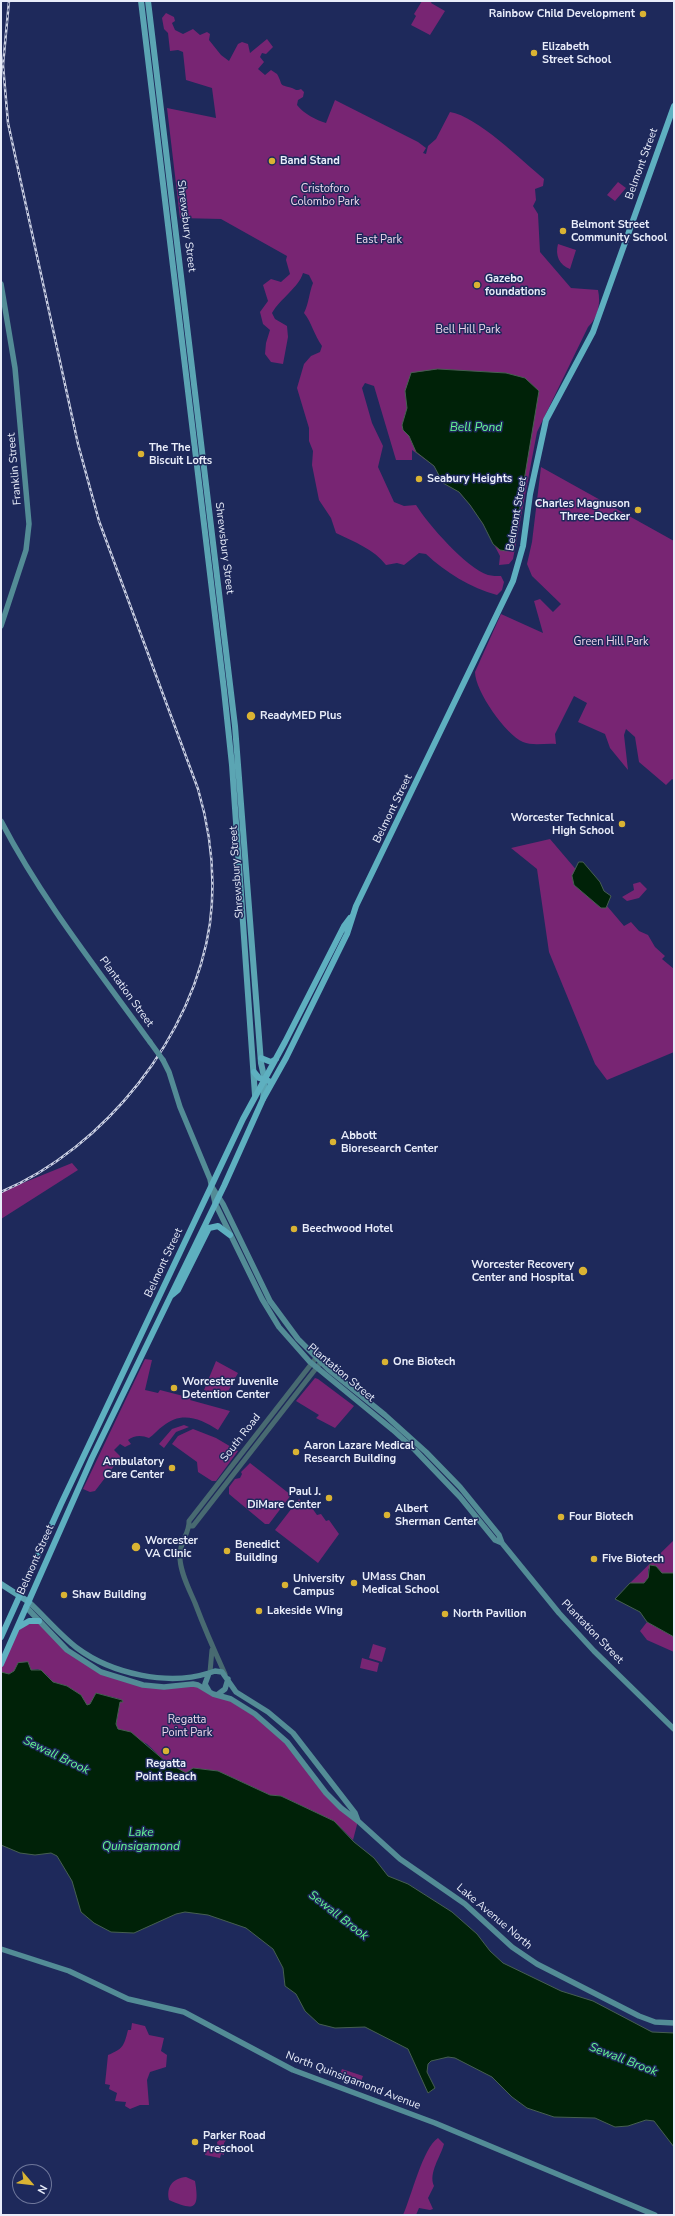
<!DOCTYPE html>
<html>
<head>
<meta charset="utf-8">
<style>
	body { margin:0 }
	#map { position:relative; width:675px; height:2216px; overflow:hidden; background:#1e295b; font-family:"Nunito Sans",sans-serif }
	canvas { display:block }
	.frame { position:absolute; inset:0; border:2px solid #e9edfa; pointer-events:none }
	.north { position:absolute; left:12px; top:2164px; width:40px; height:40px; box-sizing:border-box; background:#1e295b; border:1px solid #6f779b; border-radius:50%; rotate:118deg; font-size:11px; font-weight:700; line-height:16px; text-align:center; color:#e9edfa }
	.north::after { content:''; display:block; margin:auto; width:14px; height:18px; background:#dab333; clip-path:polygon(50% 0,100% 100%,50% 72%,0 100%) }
</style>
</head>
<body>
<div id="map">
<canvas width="675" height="2216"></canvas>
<div class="frame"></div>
<div class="north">N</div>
</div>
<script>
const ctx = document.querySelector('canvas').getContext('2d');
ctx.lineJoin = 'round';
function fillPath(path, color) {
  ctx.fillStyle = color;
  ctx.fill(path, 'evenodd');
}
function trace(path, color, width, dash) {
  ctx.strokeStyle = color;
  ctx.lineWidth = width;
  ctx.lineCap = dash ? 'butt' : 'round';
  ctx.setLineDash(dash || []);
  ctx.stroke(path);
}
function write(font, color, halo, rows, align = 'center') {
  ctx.font = font + ' "Nunito Sans",sans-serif';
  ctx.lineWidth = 3;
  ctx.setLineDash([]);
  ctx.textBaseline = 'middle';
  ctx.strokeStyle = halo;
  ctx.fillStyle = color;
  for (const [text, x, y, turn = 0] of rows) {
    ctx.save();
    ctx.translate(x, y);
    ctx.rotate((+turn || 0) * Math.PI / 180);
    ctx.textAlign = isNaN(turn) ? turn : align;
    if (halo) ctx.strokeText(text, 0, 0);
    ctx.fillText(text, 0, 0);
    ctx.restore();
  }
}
const green = new Path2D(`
	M422 1H432L431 3 445 11 430 35 411 25 416 16 414 14Z
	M166 13 174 17 175 21 172 23 175 30 183 34 193 29 200 35 207 32 210 34 209 40 221 55 229 61 238 44 242 42 248 44 250 53 267 39 273 47 266 54 262 53 260 57 264 62 258 69 265 75 271 70 277 74C284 86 277 84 292 88 296 90 297 91 301 89L304 92 303 97 298 100 297 105C304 114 316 120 326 123L335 100 418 142 426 148 423 153 426 154 428 146 436 139 450 112C477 116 522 161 544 179L543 186 535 189 536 200 533 206 538 214 540 252 571 288 598 290C601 303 598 318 588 327L537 432 513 559 509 564 499 565 500 556 483 524 470 505 459 492 443 483 434 466 412 450V460H396L374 386 365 383 362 388 372 423 383 446 378 467 394 502 404 506 416 505C428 524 466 568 488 575 492 576 497 576 501 576L504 582 502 590 497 595C471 588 445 572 426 554L419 553 404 565 397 563 386 565C374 549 354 542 336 533L331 518 319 500 312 465 313 451 309 441V428L297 388 304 364 311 356 320 352 322 346C314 335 312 323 304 313 309 303 309 293 313 283L309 275 303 273C299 287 280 299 272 313L275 319 287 326 288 337 283 364 271 362 265 354 266 343 270 330 263 324 260 312 268 301 263 285 271 279 281 282 290 274 286 260 287 256 221 219 180 218 167 108 216 118 212 88 186 80 183 52 178 50 170 51 168 33 164 29 162 18Z
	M618 182 626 188 615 201 607 195Z
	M558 244 576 250 570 269C559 265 555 255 558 244Z
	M541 467 674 541V780L672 779 666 785 639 762 635 737 626 729 624 735 628 770 610 748 605 734 578 722 587 703 574 696 555 734 556 744C546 743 532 746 523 742 506 735 475 691 475 672L501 614 543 633 534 601 540 599 553 612 561 604 532 576 527 564 532 542Z
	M550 839 624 926 631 922 639 931 648 935 655 947 665 956 662 959 674 969V1052L607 1080 595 1064 549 952 537 869 511 848Z
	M640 882 647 889 639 898 627 901 622 897 634 890 633 884Z
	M72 1163 78 1170 1 1219V1192Z
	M145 1359 152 1360 145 1390 158 1393 160 1390 191 1398 190 1400 230 1411 218 1430C200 1418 181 1411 163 1426 158 1429 154 1435 149 1438 142 1435 134 1435 128 1440L131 1444 125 1447 120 1444 114 1450 121 1457 95 1491 90 1492 83 1489Z
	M216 1361 238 1373 225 1397 204 1390Z
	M315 1378 318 1379 354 1406 335 1428 316 1418 319 1415 296 1401Z
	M184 1425 189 1427 176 1432 164 1448 159 1444 172 1429Z
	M193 1429 216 1438 238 1451 216 1481H212L198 1472 197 1462 172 1444 178 1436Z
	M250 1463 291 1495 269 1524H265L229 1494V1487L235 1479 240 1478 242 1474 241 1472Z
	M299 1499 303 1503 305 1502 309 1509 312 1508 317 1515 321 1514 326 1521 329 1520 339 1534 318 1563 275 1530Z
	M674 1540V1573H662L656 1566 648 1569V1578L644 1583H630Z
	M39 1621 58 1642 94 1668 150 1686 193 1684 223 1696 273 1728 316 1780 358 1821 353 1840 334 1821 281 1796 270 1795 218 1771 193 1768 186 1774 165 1761 147 1744 118 1729 116 1725 120 1702H122L120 1699 96 1693 90 1704 87 1705 67 1686 53 1682 47 1675 38 1669 31 1670 28 1662 18 1663 14 1671 9 1674 1 1672V1664L17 1628Z
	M647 1622 674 1637V1652L647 1640 640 1631Z
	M373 1644 386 1648 382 1662 369 1658Z
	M362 1658 379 1663 377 1672 360 1668Z
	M132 2023 145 2026 149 2035 164 2038 161 2051 167 2055 166 2067 150 2072 147 2080 149 2105H140L130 2109 125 2106 126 2102 115 2101 117 2093 109 2089 110 2085 105 2084 108 2055C123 2049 124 2046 128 2030H131Z
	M342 2069 363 2076 359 2087 338 2079Z
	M224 2136 227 2139 224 2143V2155L221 2154 220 2158 205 2155 206 2149H218L217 2142Z
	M438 2138 444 2144C441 2156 428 2173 434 2186L428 2198 433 2209 430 2210 419 2208 416 2215H403C411 2198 423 2147 438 2138Z
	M186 2177 195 2181C200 2210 194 2211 169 2200 166 2187 173 2178 186 2177Z`);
const water = new Path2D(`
	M438 369 506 373 525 378 539 391 514 541 507 551 500 550 493 544 483 524 470 505 459 492 443 483 434 466 416 452 409 436 403 430 402 425 407 408 405 391 411 373Z
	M579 862H583L600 882 604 891 611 896 606 908H601L574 885 572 876Z
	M650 1565 656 1566 662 1573H674V1637L647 1622 640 1612 615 1599 630 1583H644L648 1578Z
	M28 1662 31 1670H41L53 1682 67 1686 81 1695 87 1705 90 1704 96 1693 122 1700 123 1702H120L116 1724 118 1729 131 1732 165 1761 186 1773 193 1768 218 1771 270 1795 281 1796 334 1821 354 1842 374 1858 388 1876 408 1884 452 1912 477 1934 490 1951 503 1963 561 1991 593 2001 652 2032 674 2033V2147L654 2121 646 2120 628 2126 615 2127 595 2118 554 2117 527 2108 512 2097 492 2077 455 2058 448 2057 431 2061 428 2064 427 2072 435 2088 428 2093 408 2049 365 2027 335 2028 319 2024 305 2011 296 1994 285 1986 283 1968 273 1949 246 1928 208 1915 185 1912 176 1914 134 1933 111 1932 94 1923 81 1912 72 1881 57 1856 51 1853 35 1855 20 1853 1 1845V1672L9 1674 14 1671 18 1663Z`);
const tertiary = new Path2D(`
	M189 1526H193L321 1362
	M210 1672 212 1650
	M225 1674C214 1650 204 1627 195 1603 189 1589 181 1574 180 1559 178 1544 190 1533 189 1521L316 1358`);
const secondary = new Path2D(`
	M1 284 15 368 29 524 26 550 1 626
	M1 821C42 900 98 970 150 1042
	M163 1060 169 1072 180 1107 210 1179 215 1203 262 1299 279 1327 309 1361 393 1430 415 1450 460 1497 495 1540 502 1543
	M212 1187 223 1204 270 1301 298 1339 328 1369 385 1415 426 1452 460 1487 499 1535 502 1543 559 1613 594 1651 674 1729
	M29 1602C45 1617 60 1635 77 1648 112 1674 168 1686 209 1673
	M26 1607 67 1650 101 1672 143 1685 164 1687 193 1684 198 1685 213 1694 231 1699 255 1714 287 1742 326 1793 341 1808 358 1821 400 1859 465 1904 512 1947 537 1964 639 2016 655 2022 674 2023
	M209 1691 205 1684 209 1673 215 1671 222 1672 236 1692 268 1712 293 1733 355 1813 358 1821
	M217 1695 225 1689 228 1679
	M1 1949 69 1971 128 1999 184 2012 293 2070 435 2123 655 2215`);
const primary = new Path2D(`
	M141 1 224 690 232 765 255 1095
	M148 1 235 726 261 1063 265 1081 263 1099
	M1 1584 29 1602`);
const trunk = new Path2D(`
	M261 1058 271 1062 276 1059
	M254 1072 259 1078 269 1081
	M172 1295 178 1290 209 1228 218 1226 230 1235
	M17 1628 29 1621H39
	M1 1637 61 1504 243 1119 285 1042 344 926 350 918
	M1 1664 92 1458 224 1186 263 1099 286 1058 347 934 356 906 513 581 523 546 530 494 546 420 593 332 674 106`);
const rail = new Path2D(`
	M1 1192C105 1148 194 1036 210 923 216 877 211 833 198 789L99 521 78 444 8 123 3 65 9 1`);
const secondaryBridge = new Path2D(`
	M150 1042 163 1060`);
const markers = [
	[643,14,4,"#dab333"],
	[534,53,4,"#dab333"],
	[272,161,4,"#dab333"],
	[563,231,4,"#dab333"],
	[477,285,4,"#dab333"],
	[141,454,4,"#dab333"],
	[419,479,4,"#dab333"],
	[638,510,4,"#dab333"],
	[251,716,5,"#dab333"],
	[622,824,4,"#dab333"],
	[333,1142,4,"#dab333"],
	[294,1229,4,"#dab333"],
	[583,1271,5,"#dab333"],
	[385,1362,4,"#dab333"],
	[174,1388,4,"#dab333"],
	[296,1452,4,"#dab333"],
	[172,1468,4,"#dab333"],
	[329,1498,4,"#dab333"],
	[387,1515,4,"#dab333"],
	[561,1517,4,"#dab333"],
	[136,1547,5,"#dab333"],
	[227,1551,4,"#dab333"],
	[594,1559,4,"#dab333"],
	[354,1583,4,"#dab333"],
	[285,1585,4,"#dab333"],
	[64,1595,4,"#dab333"],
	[259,1611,4,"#dab333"],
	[445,1614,4,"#dab333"],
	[166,1751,4,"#dab333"],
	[195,2142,4,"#dab333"]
];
const poiNames = [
	["Rainbow Child Development",635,14,"right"],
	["Elizabeth",542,47],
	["Street School",542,60],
	["Band Stand",280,161],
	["Belmont Street",571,225],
	["Community School",571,238],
	["Gazebo",485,279],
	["foundations",485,292],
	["The The",149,448],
	["Biscuit Lofts",149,461],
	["Seabury Heights",427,479],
	["Charles Magnuson",630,504,"right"],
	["Three-Decker",630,517,"right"],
	["ReadyMED Plus",260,716],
	["Worcester Technical",614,818,"right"],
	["High School",614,831,"right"],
	["Abbott",341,1136],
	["Bioresearch Center",341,1149],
	["Beechwood Hotel",302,1229],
	["Worcester Recovery",574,1265,"right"],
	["Center and Hospital",574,1278,"right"],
	["One Biotech",393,1362],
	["Worcester Juvenile",182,1382],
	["Detention Center",182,1395],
	["Aaron Lazare Medical",304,1446],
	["Research Building",304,1459],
	["Ambulatory",164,1462,"right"],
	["Care Center",164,1475,"right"],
	["Paul J.",321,1492,"right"],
	["DiMare Center",321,1505,"right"],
	["Albert",395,1509],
	["Sherman Center",395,1522],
	["Four Biotech",569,1517],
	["Worcester",145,1541],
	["VA Clinic",145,1554],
	["Benedict",235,1545],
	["Building",235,1558],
	["Five Biotech",602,1559],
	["UMass Chan",362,1577],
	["Medical School",362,1590],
	["University",293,1579],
	["Campus",293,1592],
	["Shaw Building",72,1595],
	["Lakeside Wing",267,1611],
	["North Pavilion",453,1614],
	["Regatta",166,1764,"center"],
	["Point Beach",166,1777,"center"],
	["Parker Road",203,2136],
	["Preschool",203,2149]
];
const streetNames = [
	["Belmont Street",642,164,-70],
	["Shrewsbury Street",186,226,83],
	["Franklin Street",15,469,-95],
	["Belmont Street",517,514,-80],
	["Shrewsbury Street",224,548,83],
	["Belmont Street",393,809,-64],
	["Shrewsbury Street",237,872,-94],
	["Plantation Street",126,992,54],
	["Belmont Street",164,1263,-65],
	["Plantation Street",341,1373,40],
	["South Road",241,1438,-52],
	["Belmont Street",36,1560,-66],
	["Plantation Street",592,1632,46],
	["Lake Avenue North",494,1917,40],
	["North Quinsigamond Avenue",353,2081,21]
];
const parkNames = [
	["Cristoforo",325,189],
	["Colombo Park",325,202],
	["East Park",379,240],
	["Bell Hill Park",468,330],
	["Green Hill Park",611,642],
	["Regatta",187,1720],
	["Point Park",187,1733]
];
const waterNames = [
	["Bell Pond",476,428],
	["Sewall Brook",56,1756,26],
	["Lake",141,1833],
	["Quinsigamond",141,1847],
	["Sewall Brook",338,1916,38],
	["Sewall Brook",623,2060,21]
];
fillPath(green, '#782573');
fillPath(water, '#002208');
trace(water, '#465f51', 1);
trace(tertiary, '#486a71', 5);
trace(secondary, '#538c96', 5.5);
trace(primary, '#5ba5b3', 6);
trace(trunk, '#5eb0c0', 6);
trace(rail, '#cacfe2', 2.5);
trace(rail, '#1e295b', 1, [3]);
trace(secondaryBridge, '#538c96', 5.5);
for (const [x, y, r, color] of markers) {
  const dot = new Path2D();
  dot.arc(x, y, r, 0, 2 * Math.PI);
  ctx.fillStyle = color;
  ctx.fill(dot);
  trace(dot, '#1e295b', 1.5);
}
write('bold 11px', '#e9edfa', '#1e295b', poiNames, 'left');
write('11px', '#e9edfa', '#1e295b', streetNames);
write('11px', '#f1d8ed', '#1e295b', parkNames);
write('italic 12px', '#66fa93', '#1e295b', waterNames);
</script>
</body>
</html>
